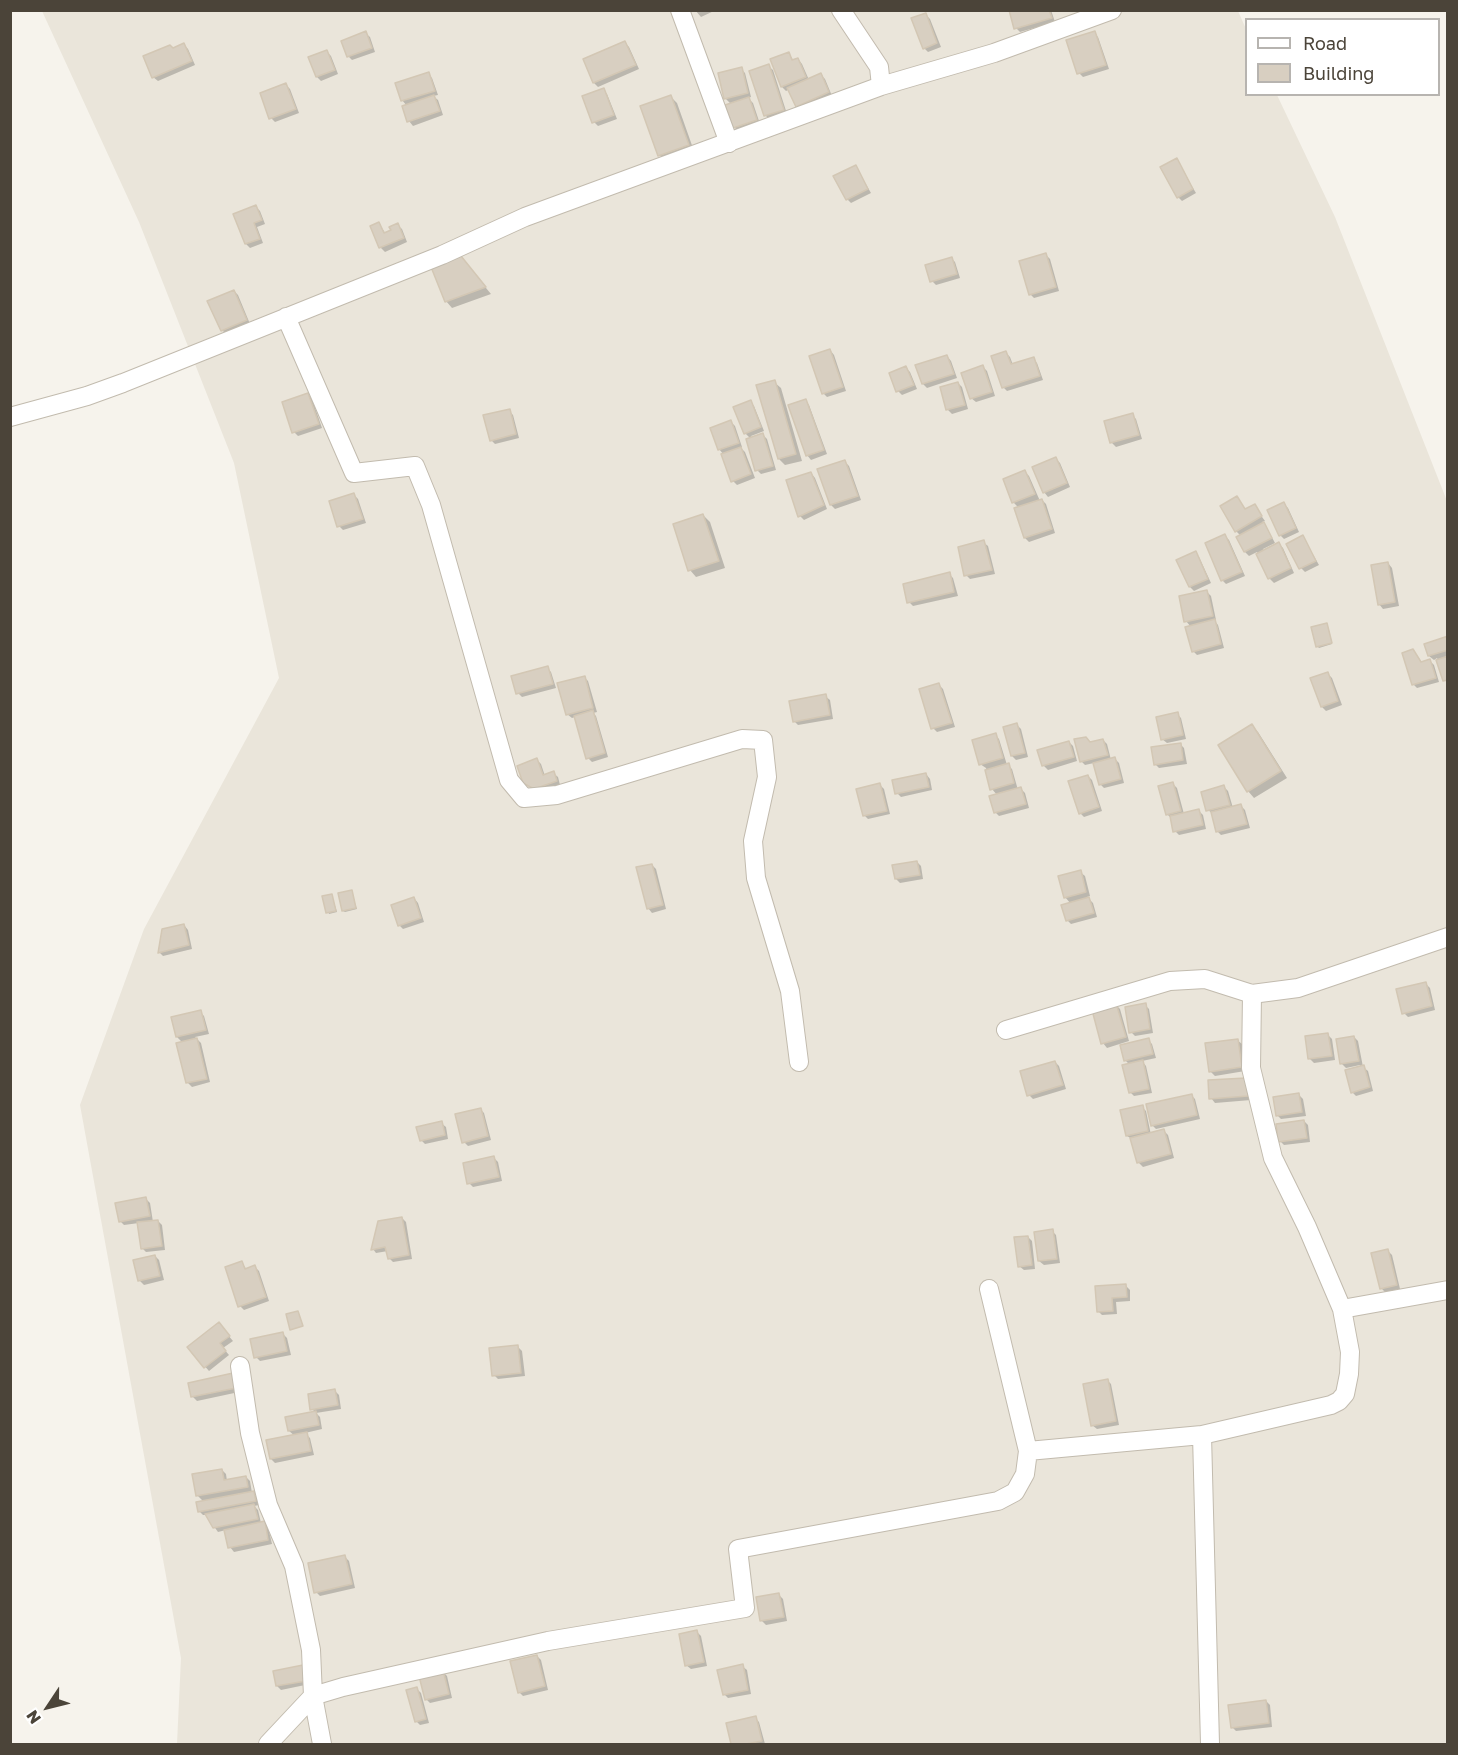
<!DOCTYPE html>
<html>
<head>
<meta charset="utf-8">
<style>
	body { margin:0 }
	#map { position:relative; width:1458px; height:1755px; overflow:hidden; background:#f6f3ec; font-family:"Golos Text",sans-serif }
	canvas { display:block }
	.frame { position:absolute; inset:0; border:12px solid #4b4439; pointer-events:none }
	.legend { position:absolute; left:1245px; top:18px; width:195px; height:78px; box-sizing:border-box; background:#fff; border:2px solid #b7b4b0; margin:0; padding:8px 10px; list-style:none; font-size:18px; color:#4b4439 }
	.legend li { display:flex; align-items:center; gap:12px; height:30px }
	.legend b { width:30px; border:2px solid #b7b4b0 }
	.north { position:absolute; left:18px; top:1677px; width:60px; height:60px; -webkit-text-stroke:4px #fff; paint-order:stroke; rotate:235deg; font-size:16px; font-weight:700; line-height:24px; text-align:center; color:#4b4439 }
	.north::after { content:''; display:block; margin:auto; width:21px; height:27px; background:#4b4439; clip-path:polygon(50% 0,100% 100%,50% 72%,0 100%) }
</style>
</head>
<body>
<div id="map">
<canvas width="1458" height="1755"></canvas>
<div class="frame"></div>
<ul class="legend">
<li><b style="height:8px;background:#fff"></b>Road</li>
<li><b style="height:16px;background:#d8cfc1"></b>Building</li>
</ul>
<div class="north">N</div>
</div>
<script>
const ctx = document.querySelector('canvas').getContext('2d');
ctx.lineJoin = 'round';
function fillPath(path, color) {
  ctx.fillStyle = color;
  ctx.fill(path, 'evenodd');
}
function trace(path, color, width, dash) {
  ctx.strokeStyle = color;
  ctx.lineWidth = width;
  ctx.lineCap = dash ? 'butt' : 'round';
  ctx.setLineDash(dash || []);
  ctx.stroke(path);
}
const residential = new Path2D(`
	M42 11H1238L1246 29V94L1277 95 1335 217 1447 501V1744H177L181 1658 80 1105 144 929 279 678 234 463 139 222Z`);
const shadow = new Path2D(`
	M695 10H716L701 17Z
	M1010 10H1051L1055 22 1020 32 1016 28Z
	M926 15 930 19 941 47 928 52 924 48Z
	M365 33 370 37 375 52 352 60 348 56Z
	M1094 33 1098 37 1109 69 1083 77 1079 73Z
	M625 43 629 47 639 69 598 87 594 83 585 60Z
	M184 45 188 49 195 65 158 81 153 77 173 50Z
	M327 52 331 56 338 74 321 81 317 77Z
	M789 54 794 61 798 59 802 64 809 80 821 75 825 79 832 96 801 110 797 106 790 89 786 91 782 87 772 60Z
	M768 66 773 70 787 114 769 119 765 115Z
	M741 69 745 73 751 97 748 98 753 103 760 124 738 131 734 127 731 104 725 98Z
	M428 74 432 78 438 95 433 96 438 100 443 115 413 126 409 121 407 106 402 100Z
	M286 85 290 89 299 113 275 122 271 118 262 94Z
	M603 90 607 94 617 119 598 126 594 122Z
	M671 97 677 103 694 151 666 161 659 155Z
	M1176 160 1196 193 1182 201 1178 197Z
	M856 167 871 193 851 203 847 199Z
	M256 207 260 211 265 224 257 227 263 243 250 248 246 244 235 215Z
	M379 224 386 234 393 231 397 225 402 229 407 242 385 252 381 248 372 227Z
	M1046 255 1050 259 1059 291 1034 298 1030 294Z
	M951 258 955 262 960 278 936 285 932 281Z
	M467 265 491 294 452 308 446 301Z
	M234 291 238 295 250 324 226 334 222 330Z
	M830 350 834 355 846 391 827 397 823 393Z
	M1006 353 1010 357 1013 365 1033 359 1037 363 1043 380 1007 391 1003 387Z
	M947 356 951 361 957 378 927 388 923 384Z
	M983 367 987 371 995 396 976 402 971 398Z
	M906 368 910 372 917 389 902 395 898 391Z
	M774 382 781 388 802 461 785 465 779 459Z
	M958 383 962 387 968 409 952 414 948 410 942 388Z
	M308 395 312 399 322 428 298 436 294 432Z
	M805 400 809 405 827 454 811 460 807 455Z
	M750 402 754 406 764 431 751 436 752 438 763 435 767 439 776 470 761 474 757 470 751 439 745 433Z
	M509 411 513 415 519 438 495 444 491 440Z
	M1132 415 1136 419 1142 439 1116 447 1112 443 1106 422Z
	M731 422 735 426 742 447H740L745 452 755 478 737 485 733 481 724 455 719 449Z
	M1056 459 1060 463 1070 487 1048 497 1044 492 1034 468Z
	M845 462 849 466 861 500 835 509 831 505 819 470Z
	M1025 472 1029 476 1040 501 1042 500 1046 504 1055 533 1029 542 1025 538 1015 509 1019 508 1014 503 1005 480Z
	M811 473 815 478 827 509 804 520 800 516Z
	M354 495 358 499 366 523 343 530 339 526Z
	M1237 498 1246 511 1254 506 1265 521 1262 522 1267 528 1275 543 1263 549 1264 551 1279 544 1283 548 1294 573 1274 583 1270 579 1257 552 1249 556 1245 552 1238 537 1241 536 1236 531Z
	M1284 504 1288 508 1299 532 1284 539 1280 535Z
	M703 515 710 522 725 568 696 577 690 570 675 525Z
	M1225 536 1229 540 1245 576 1226 584 1222 580Z
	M1303 537 1319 565 1305 572 1301 568Z
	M983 542 988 546 995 574 970 579 966 575Z
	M1195 553 1199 557 1211 583 1194 591 1190 587 1178 561Z
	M1388 563 1392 568 1399 606 1383 609 1379 604Z
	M949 574 953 578 958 596 913 606 909 602Z
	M1207 592 1211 596 1216 620H1214L1218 625 1224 648 1197 655 1193 651 1191 627 1186 621Z
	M1326 625 1332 644 1319 648 1317 646Z
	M1448 637V683L1437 658 1434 660 1429 656Z
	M1417 655 1422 663 1430 661 1434 665 1439 682 1417 688 1413 684Z
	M547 668 551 672 556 688 522 697 518 693Z
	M1328 674 1332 678 1342 705 1326 711 1322 707Z
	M584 677 588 681 597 712 593 713 596 716 608 757 592 762 588 758 575 717 572 718 567 714Z
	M939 685 943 689 955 727 937 732 933 728Z
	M825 696 830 700 833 719 798 725 794 721Z
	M1177 714 1181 718 1186 739 1167 743 1162 739Z
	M1017 725 1021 729 1028 757 1016 760 1012 756Z
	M1252 726 1258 732 1287 778 1254 798 1248 791Z
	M995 735 999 739 1007 765 1012 769 1018 790 1021 789 1025 793 1029 808 999 816 995 812 997 795 992 789 986 768 980 764Z
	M1103 740 1107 744 1111 760 1115 759 1119 763 1124 783 1104 788 1100 784 1094 763 1085 765 1081 761 1090 743Z
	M1069 742 1073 746 1077 761 1048 770 1044 766 1039 751Z
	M1180 744 1184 748 1187 764 1159 768 1155 764Z
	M537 760 541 764 545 776 553 773 558 777 560 785 539 792 524 783Z
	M926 774 930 779 932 790 901 797 897 793Z
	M1088 776 1092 780 1102 811 1084 817 1080 813Z
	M1173 784 1177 788 1184 814 1199 811 1203 815 1206 829 1179 835 1175 831 1172 819 1167 814Z
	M880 785 884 789 890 814 868 819 864 815Z
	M1224 787 1228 791 1233 808 1241 806 1245 810 1250 828 1221 835 1217 831 1213 814 1208 810Z
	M917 862 921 866 923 879 900 883 896 879Z
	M652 865 656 869 666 909 652 913 648 908Z
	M1080 872 1085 876 1090 896 1087 897 1093 903 1097 917 1071 924 1067 920 1071 904 1065 897Z
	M351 891 357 909 345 912 343 911Z
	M332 896 337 912 329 914 324 897Z
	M414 898 418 903 424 922 403 929 399 925Z
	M184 925 188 930 192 949 163 956 159 952Z
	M1426 984 1430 988 1435 1010 1408 1017 1404 1013Z
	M1116 1005 1120 1009 1129 1041 1107 1048 1103 1043Z
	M1145 1005 1149 1009 1153 1033 1135 1036 1131 1032Z
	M200 1012 204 1016 209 1034 195 1037 201 1043 210 1082 192 1087 188 1083 178 1044 183 1043 177 1037Z
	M1328 1035 1332 1039 1335 1060 1314 1063 1310 1059Z
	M1354 1037 1358 1041 1363 1067 1368 1071 1373 1091 1356 1096 1352 1092 1360 1065 1346 1068 1342 1064Z
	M1148 1040 1152 1044 1156 1058 1142 1061 1146 1066 1152 1093 1134 1096 1130 1092V1065L1125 1060Z
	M1237 1040 1242 1044 1245 1071 1215 1076 1210 1071Z
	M1055 1062 1059 1066 1066 1089 1033 1099 1029 1095Z
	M1246 1079 1251 1100 1215 1103 1211 1098Z
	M1191 1095 1195 1099 1200 1119 1156 1129 1152 1125Z
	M1299 1095 1303 1099 1306 1116 1281 1119 1277 1115Z
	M1142 1107 1146 1111 1151 1135 1164 1131 1168 1135 1174 1158 1143 1167 1139 1163 1132 1139 1127 1136Z
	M480 1109 484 1113 491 1140 468 1146 464 1142Z
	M1304 1121 1308 1125 1310 1142 1284 1145 1280 1141Z
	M441 1123 446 1127 448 1139 425 1144 421 1140Z
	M494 1158 498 1162 502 1181 473 1187 469 1183Z
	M146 1199 150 1203 153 1222 158 1221 162 1225 165 1250 146 1252 142 1248 139 1223 124 1225 120 1221Z
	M402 1218 406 1222 412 1259 393 1262 389 1258 388 1251 376 1253 373 1249Z
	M1052 1231 1056 1235 1060 1263 1044 1265 1039 1261Z
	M1028 1237 1032 1241 1035 1269 1024 1270 1019 1266Z
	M1388 1251 1392 1255 1400 1289 1385 1292 1381 1288Z
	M155 1256 159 1260 164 1280 144 1285 140 1281Z
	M242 1263 247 1270 255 1267 259 1271 269 1301 244 1310 240 1306Z
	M1126 1286 1130 1290V1301L1116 1302 1117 1314 1102 1315 1098 1311 1096 1288Z
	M222 1328 233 1341 223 1348 229 1355 209 1371 189 1348Z
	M283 1334 287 1338 291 1355 260 1361 256 1357Z
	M518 1347 522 1351 525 1376 498 1379 494 1375Z
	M232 1375 239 1392 197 1401 193 1397Z
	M1107 1380 1111 1384 1119 1425 1097 1429 1092 1425Z
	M335 1391 339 1395 341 1409 316 1413 320 1417 322 1429 305 1433 310 1438 314 1455 275 1463 271 1459 295 1436 289 1431 316 1413 312 1409Z
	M222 1470 226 1474 227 1481 246 1477 250 1481 252 1493 257 1497 259 1505 254 1506 258 1510 261 1523H264L268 1527 272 1544 234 1552 230 1547 226 1530 218 1532 206 1515H203L199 1511 204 1502 197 1495Z
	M345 1557 349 1561 355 1588 320 1596 316 1592Z
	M779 1595 783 1599 787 1621 766 1625 762 1621Z
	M697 1632 701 1636 707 1666 691 1669 686 1665Z
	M537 1656 541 1660 548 1690 523 1696 519 1692Z
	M742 1666 747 1670 751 1694 728 1698 724 1694Z
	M307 1671 310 1684 281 1690 277 1686Z
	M443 1672 447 1676 452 1698 430 1703 426 1699Z
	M417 1689 421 1693 429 1723 420 1725 416 1721Z
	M1266 1701 1270 1705 1272 1727 1236 1731 1232 1727Z
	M755 1718 759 1722 765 1744H733L728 1724Z`);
const building = new Path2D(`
	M1009 10H1049L1052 18 1014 29Z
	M926 13 937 43 923 49 911 18Z
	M366 31 372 48 347 57 341 41Z
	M1095 31 1106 65 1077 74 1066 40Z
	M625 41 636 65 593 83 583 59Z
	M184 43 192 61 152 78 143 56 170 45 173 48Z
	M327 50 335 70 316 77 308 57Z
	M789 52 792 60 798 58 806 77 781 87 770 59Z
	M769 64 784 110 764 116 749 71Z
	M742 67 748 93 724 99 718 73Z
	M429 72 435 91 401 101 395 83Z
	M821 73 829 92 796 107 787 88Z
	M286 83 296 109 269 119 260 93Z
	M604 88 614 115 592 123 582 96Z
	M434 95 440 111 407 122 402 106Z
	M671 95 689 145 658 156 640 106Z
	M749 97 757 120 733 128 725 105Z
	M1177 158 1193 189 1177 198 1160 167Z
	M856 165 868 189 846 200 833 176Z
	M256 205 262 220 254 223 260 239 245 244 233 214Z
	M379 222 384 233 391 230 389 227 398 223 404 238 379 248 370 226Z
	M1046 253 1056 287 1029 295 1019 261Z
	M461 256 486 287 445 302 431 267Z
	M952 257 957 274 930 282 925 265Z
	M234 290 247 320 221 331 207 301Z
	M830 349 843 387 822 394 809 356Z
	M1006 351 1011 364 1034 357 1040 376 1002 388 991 356Z
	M947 355 954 374 922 384 915 365Z
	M983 365 992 392 970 399 961 373Z
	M906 366 914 385 896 392 889 373Z
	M775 380 796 454 778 459 756 385Z
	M958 382 965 405 946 410 940 387Z
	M308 393 319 424 292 433 282 402Z
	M806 399 824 450 806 456 788 405Z
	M751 400 761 427 744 434 733 407Z
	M510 409 516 434 490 441 483 415Z
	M1133 413 1139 435 1110 443 1104 421Z
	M731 420 739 443 718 450 710 428Z
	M763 433 773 466 755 471 746 439Z
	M741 447 751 474 731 482 721 454Z
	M1056 457 1067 483 1043 493 1032 467Z
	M845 460 858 496 830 505 817 469Z
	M1025 470 1035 494 1012 503 1003 479Z
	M811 472 824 505 798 517 786 480Z
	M354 493 363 519 337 527 329 501Z
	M1237 496 1245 509 1255 504 1262 516 1235 532 1220 506Z
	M1042 499 1052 529 1024 538 1014 508Z
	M1284 502 1296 528 1279 536 1267 510Z
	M703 514 719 561 688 571 673 524Z
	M1264 522 1272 538 1244 552 1236 537Z
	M1225 534 1242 572 1221 581 1205 543Z
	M1303 535 1316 561 1299 569 1286 544Z
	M984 540 992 570 964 576 958 547Z
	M1279 542 1291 568 1268 579 1256 554Z
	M1196 551 1208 579 1189 587 1176 560Z
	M1388 562 1395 602 1378 605 1371 565Z
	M950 572 954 592 907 603 903 584Z
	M1207 590 1213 616 1184 622 1179 596Z
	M1215 619 1221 644 1192 652 1185 627Z
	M1327 623 1332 643 1316 647 1311 627Z
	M1448 636V650L1428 656 1424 644Z
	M1413 649 1421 662 1430 659 1436 678 1412 685 1402 653Z
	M1448 656V680L1443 681 1436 660Z
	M548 666 553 684 516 694 511 676Z
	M1328 672 1338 701 1321 707 1310 678Z
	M585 676 593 708 566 715 557 683Z
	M939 683 952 723 931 729 919 689Z
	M826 694 830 715 793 722 789 701Z
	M593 710 605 753 586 759 574 716Z
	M1178 712 1183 735 1161 740 1156 717Z
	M1017 723 1025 753 1011 756 1003 727Z
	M1252 724 1281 771 1247 792 1218 745Z
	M996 733 1003 758 979 765 972 740Z
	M1086 737 1090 742 1103 739 1108 755 1080 762 1074 739Z
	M1069 741 1074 757 1042 766 1037 750Z
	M1181 743 1183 760 1154 765 1151 747Z
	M1115 757 1121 779 1099 785 1093 763Z
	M537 758 543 775 554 771 557 781 534 789 523 783 517 766Z
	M1009 763 1014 783 990 790 985 770Z
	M926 773 929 787 895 794 892 780Z
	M1088 775 1099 807 1079 814 1068 781Z
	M1173 782 1181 811 1166 815 1158 786Z
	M880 783 887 811 863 816 856 789Z
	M1224 785 1230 805 1206 811 1201 792Z
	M1021 787 1026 804 994 813 989 796Z
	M1241 804 1247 824 1216 832 1211 812Z
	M1199 809 1203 825 1173 832 1170 816Z
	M917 861 920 875 895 879 892 865Z
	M652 864 663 905 647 909 636 867Z
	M1081 870 1086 892 1064 898 1058 876Z
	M352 890 356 908 342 911 338 893Z
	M332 894 336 911 326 913 322 896Z
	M414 897 421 918 398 926 391 905Z
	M1089 897 1094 913 1066 921 1061 905Z
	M184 924 189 945 158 953 162 929Z
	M1426 982 1432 1006 1402 1014 1396 989Z
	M1116 1003 1126 1037 1101 1044 1092 1010Z
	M1146 1003 1150 1029 1129 1033 1125 1007Z
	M201 1010 206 1030 176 1037 171 1017Z
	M1328 1033 1332 1056 1308 1059 1305 1036Z
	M1354 1036 1359 1061 1340 1064 1336 1039Z
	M197 1038 207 1079 186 1083 176 1043Z
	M1149 1038 1153 1054 1124 1061 1120 1045Z
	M1238 1039 1242 1067 1209 1072 1205 1043Z
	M1143 1060 1149 1089 1129 1093 1122 1065Z
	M1055 1061 1063 1085 1027 1096 1020 1071Z
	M1364 1065 1370 1087 1351 1093 1345 1070Z
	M1246 1078 1248 1096 1209 1099 1208 1080Z
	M1299 1093 1302 1112 1276 1116 1273 1097Z
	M1192 1094 1197 1115 1151 1126 1146 1104Z
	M1143 1105 1148 1131 1126 1136 1120 1110Z
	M481 1108 488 1136 462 1143 455 1114Z
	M1304 1120 1307 1138 1278 1142 1276 1124Z
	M442 1121 445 1135 420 1141 416 1127Z
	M1164 1129 1171 1154 1137 1163 1130 1138Z
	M494 1156 499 1177 467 1184 463 1163Z
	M146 1197 150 1216 119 1222 115 1203Z
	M402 1217 409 1255 388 1259 385 1247 371 1250 378 1221Z
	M158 1220 162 1246 141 1249 137 1222Z
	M1053 1229 1057 1259 1038 1261 1034 1232Z
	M1028 1236 1032 1265 1018 1267 1014 1237Z
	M1388 1249 1397 1285 1380 1289 1371 1253Z
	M155 1255 160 1276 138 1281 133 1260Z
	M242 1261 245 1269 255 1265 266 1297 238 1307 225 1267Z
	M1126 1284 1127 1297 1112 1298 1113 1311 1097 1312 1095 1286Z
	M298 1311 303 1326 290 1330 286 1314Z
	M219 1322 230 1336 220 1343 226 1351 204 1368 187 1347Z
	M283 1332 287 1351 254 1358 250 1339Z
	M518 1345 521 1373 492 1376 489 1348Z
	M233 1373 236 1388 191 1397 188 1383Z
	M1108 1379 1116 1421 1091 1426 1083 1384Z
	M335 1389 338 1405 310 1410 308 1394Z
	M316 1411 319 1425 288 1431 285 1417Z
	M307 1432 311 1451 270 1459 266 1440Z
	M222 1469 224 1480 246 1476 248 1487 196 1496 192 1474Z
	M254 1491 256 1501 198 1512 196 1502Z
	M254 1504 258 1519 213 1528 205 1514Z
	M265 1521 268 1540 228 1548 224 1530Z
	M345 1555 352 1584 314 1593 308 1563Z
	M779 1593 784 1617 760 1621 756 1597Z
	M697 1630 704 1662 685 1666 679 1634Z
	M537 1655 545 1686 518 1693 510 1661Z
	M743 1664 748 1690 723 1695 717 1670Z
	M303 1665 306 1681 276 1686 273 1671Z
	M443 1670 449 1694 425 1700 419 1676Z
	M417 1687 426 1719 415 1722 406 1690Z
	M1266 1700 1269 1723 1231 1728 1228 1705Z
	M756 1716 762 1741 746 1744H731L726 1723Z`);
const street = new Path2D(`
	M680 10 729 143
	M841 10 879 67 881 86
	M286 317 354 473 415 466 431 505 509 780 524 798 557 795 742 739 763 740 767 777 753 841 756 878 790 991 799 1062
	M10 417 87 396 123 383 442 255 525 217 881 86 994 53 1112 10
	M1006 1030 1170 981 1205 979 1252 994 1298 988 1448 937
	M1342 1309 1448 1290
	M240 1366 250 1433 268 1505 294 1566 311 1650 313 1696 268 1744
	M1202 1435 1210 1744
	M1028 1451 1202 1435 1331 1405 1339 1401 1345 1394 1349 1374 1350 1352 1342 1309 1307 1227 1273 1158 1251 1068 1252 994
	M322 1744 313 1696 343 1687 548 1641 745 1608 738 1549 998 1501 1015 1492 1025 1474 1028 1451 989 1289`);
fillPath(residential, '#eae5da');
fillPath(shadow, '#0003');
fillPath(building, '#d8cfc1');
trace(building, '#d3c7b4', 1.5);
trace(street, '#c2bbae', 20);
trace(street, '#fff', 18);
</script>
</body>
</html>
